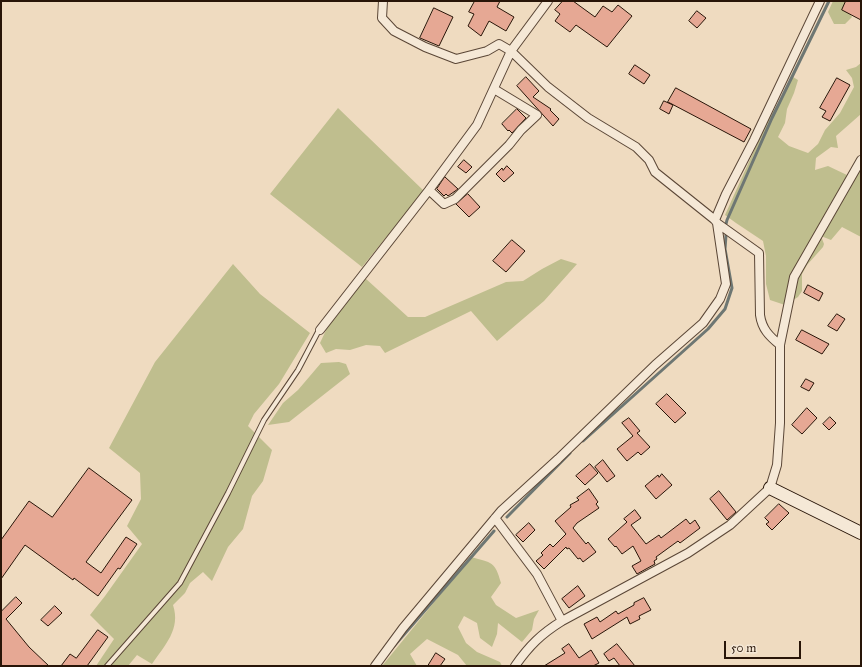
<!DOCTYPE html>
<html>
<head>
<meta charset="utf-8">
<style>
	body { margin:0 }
	#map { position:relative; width:862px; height:667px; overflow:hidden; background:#efdbc0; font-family:"IM FELL Great Primer",serif }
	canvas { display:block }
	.frame { position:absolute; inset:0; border:2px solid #281508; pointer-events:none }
	.scale { position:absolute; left:724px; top:641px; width:77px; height:18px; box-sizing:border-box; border:2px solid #281508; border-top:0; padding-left:5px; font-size:12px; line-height:14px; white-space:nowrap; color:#281508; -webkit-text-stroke:3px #f5e8d6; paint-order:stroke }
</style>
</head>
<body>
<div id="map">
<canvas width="862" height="667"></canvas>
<div class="frame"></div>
<div class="scale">50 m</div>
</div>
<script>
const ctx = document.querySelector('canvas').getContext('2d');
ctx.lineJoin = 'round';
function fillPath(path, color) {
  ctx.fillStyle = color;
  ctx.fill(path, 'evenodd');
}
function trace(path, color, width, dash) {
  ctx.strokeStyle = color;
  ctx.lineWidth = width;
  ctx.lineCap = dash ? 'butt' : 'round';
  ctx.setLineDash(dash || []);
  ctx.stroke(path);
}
const green = new Path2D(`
	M833 1H852L848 11 852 17 845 24H834L828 12Z
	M861 63V114L836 136 838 148 831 147 816 158 815 170 828 166 847 175 861 165V237L842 227 831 240 821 236 824 244 823 247 807 265 802 274V291L798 297 785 305 770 300 766 284V256L763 241 736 223 725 215 766 124 793 77 798 80 794 93 787 109 785 123 778 137 789 146 808 153 818 144 825 130 840 113 854 87 852 78 846 70 856 67Z
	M338 108 424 191 362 267 270 194Z
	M561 259 577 264 544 301 497 341 471 311 385 353 380 346 366 345 350 350 336 349 326 353 320 343 328 326 365 278 408 317H425L506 282 523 281 542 269Z
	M233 264 260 294 310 333 279 384 254 414 248 426 272 450 263 481 252 496 243 529 228 547 212 581 203 572 190 583 185 593 173 605C181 629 165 645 152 664L137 655 128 666H96L114 639 90 615 105 596 142 544 127 526 141 499 140 473 109 448 155 362Z
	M339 362 346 364 350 374 289 422 268 425 283 403 298 390 321 363Z
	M471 557C492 563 495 561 501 583L491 597 496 605 516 618 539 610 534 619 532 630 522 642 498 623 497 634 492 647 480 638 477 623 464 616 458 627 466 643 477 652 500 662 502 666H467L458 655 427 639 410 654 417 666H382Z`);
const stream = new Path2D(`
	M726 224 727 220 772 118 829 1
	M583 441 708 329 725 309 732 288 725 249 726 235
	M507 517 570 453
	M394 646 494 531`);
const building = new Path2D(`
	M475 1H500L497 7 514 17 506 31 489 21 481 36 468 26 474 14 469 12Z
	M563 1H573L595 17 603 6 612 12 618 5 632 16 607 47 576 25 570 32 555 21 560 14 555 10Z
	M846 1H861V20L842 10Z
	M434 8 453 17 439 46 420 38Z
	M697 11 706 18 697 28 689 21Z
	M635 65 650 75 644 84 629 74Z
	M526 77 539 91 533 97 551 109 550 110 559 119 553 126 517 86Z
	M837 78 850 85 830 121 822 117 826 111 820 108Z
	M676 88 751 129 744 142 668 102Z
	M664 101 673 105 669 114 660 109Z
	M517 109 526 118 512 133 509 130 508 131 502 124Z
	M464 160 472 167 466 173 458 167Z
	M507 166 514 173 504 182 496 174 502 168 503 170Z
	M445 177 458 189 448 196 446 194 444 196 437 189Z
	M468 194 480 207 469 217 456 204Z
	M512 240 525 251 506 272 493 261Z
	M808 285 823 293 819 301 804 293Z
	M837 314 845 319 837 331 828 326Z
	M802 330 829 344 822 354 796 340Z
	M806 379 814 383 809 391 801 387Z
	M667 394 686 413 675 423 656 404Z
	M807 408 817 418 802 434 792 425Z
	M830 417 836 423 829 430 823 424Z
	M629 418 640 431 637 433 650 447 641 455 638 452 627 461 617 449 633 436 622 423Z
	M603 460 615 476 607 482 595 467Z
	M590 464 598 473 585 485 576 476Z
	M89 468 132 500 86 562 101 573 126 537 137 544 120 569 118 568 98 596 74 578 73 580 25 545 1 579V540L29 501 52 517Z
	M662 474 672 485 656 499 645 486 658 475 659 477Z
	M589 489 598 502 596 504 599 508 577 523 573 528 586 544 588 542 596 552 583 562 580 558 578 559 569 548 567 549 566 547 544 569 536 561 543 555 541 553 550 544 553 547 566 534 555 521 571 507 570 505 579 500 577 498Z
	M719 491 736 512 727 520 710 499Z
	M779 504 789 513 772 530 766 524 769 522 765 518Z
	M635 510 641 518 631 525 646 544 659 535 661 538 686 519 690 524 695 520 700 528 680 543 678 541 656 557 657 559 654 561 655 564 637 574 632 566 641 561 633 546 622 554 616 546 615 547 608 539 627 522 624 519Z
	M529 523 535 530 523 542 516 535Z
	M578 586 585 596 569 608 562 599Z
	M16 597 22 603 6 619 29 647 49 666H1V612Z
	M644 598 651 610 639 616 640 619 630 624 627 617 592 639 584 624 597 617 600 622 616 611 618 614 634 605V603Z
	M55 606 62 613 48 626 41 620Z
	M98 630 108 637 87 666H61L70 654 76 658Z
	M569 644 579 658 591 650 599 663 593 666H544L565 653 562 649Z
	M617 644 635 666H620L614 658 609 661 604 654Z
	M436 653 445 659 440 666H428Z`);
const lane = new Path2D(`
	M107 666 180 583 228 493 264 420 298 370 319 330`);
const street = new Path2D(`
	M429 190 444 204 455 199 509 145 521 130 537 115 494 89
	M715 220 726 194 754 140 820 1
	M717 223 759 253 760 315C762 329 769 336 780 345
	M320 330 429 190 477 125 511 51 548 1
	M495 518 537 574 562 621
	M375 666 403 628 501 511 558 459 655 365 703 323 720 299 726 284 717 223 715 220 655 172 649 160 636 147 588 118 548 87 511 51 499 44 487 51 456 59 425 47 394 31 382 18 383 1
	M515 666C529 646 541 634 562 621L688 553 730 525 770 488 777 465 780 423V345L794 277 861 160`);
const secondary = new Path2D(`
	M770 488 861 533`);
fillPath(green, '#bfbe8e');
trace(stream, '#6e7773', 3);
fillPath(building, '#e6a894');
trace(building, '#281508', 1);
trace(lane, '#5a4636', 6);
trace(street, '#5a4636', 10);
trace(secondary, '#281508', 14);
trace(lane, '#f5e8d6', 4);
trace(street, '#f5e8d6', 8);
trace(secondary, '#f5e8d6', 12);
</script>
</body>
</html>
